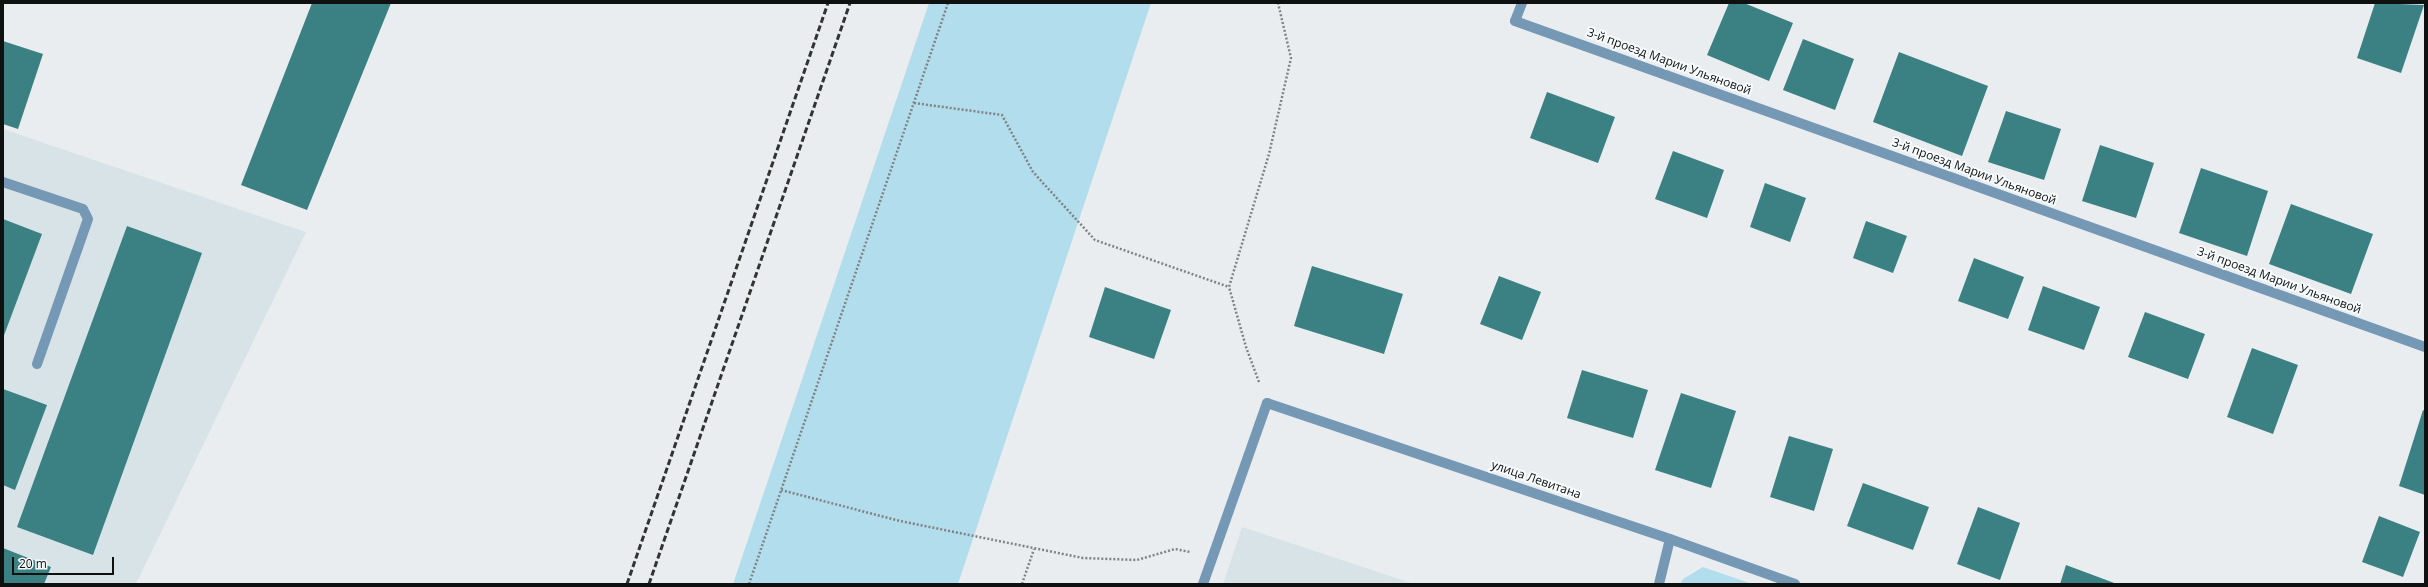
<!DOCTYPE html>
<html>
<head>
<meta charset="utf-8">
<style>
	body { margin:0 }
	#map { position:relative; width:2428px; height:587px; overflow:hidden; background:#eaedef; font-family:"Open Sans",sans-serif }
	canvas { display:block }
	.frame { position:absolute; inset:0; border:4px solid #0f1010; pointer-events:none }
	.scale { position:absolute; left:12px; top:557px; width:102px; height:18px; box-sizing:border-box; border:2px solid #0f1010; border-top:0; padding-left:5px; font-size:12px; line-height:14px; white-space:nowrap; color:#0f1010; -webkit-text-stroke:3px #f7fbfc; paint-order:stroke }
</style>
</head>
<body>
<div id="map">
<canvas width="2428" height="587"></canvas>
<div class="frame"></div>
<div class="scale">20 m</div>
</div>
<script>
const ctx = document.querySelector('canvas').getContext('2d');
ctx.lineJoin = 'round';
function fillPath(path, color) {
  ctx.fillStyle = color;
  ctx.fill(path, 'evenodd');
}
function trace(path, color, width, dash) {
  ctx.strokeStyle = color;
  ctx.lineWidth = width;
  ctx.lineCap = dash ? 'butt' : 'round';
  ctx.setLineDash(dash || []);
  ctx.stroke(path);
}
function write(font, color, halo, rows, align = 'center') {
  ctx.font = font + ' "Open Sans",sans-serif';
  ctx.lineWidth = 4;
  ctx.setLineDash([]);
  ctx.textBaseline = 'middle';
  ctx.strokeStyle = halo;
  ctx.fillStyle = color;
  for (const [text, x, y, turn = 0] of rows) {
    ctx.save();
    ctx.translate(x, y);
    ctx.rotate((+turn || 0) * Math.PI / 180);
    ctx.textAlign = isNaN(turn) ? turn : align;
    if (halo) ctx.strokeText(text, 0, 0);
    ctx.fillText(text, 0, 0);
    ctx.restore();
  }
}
const built = new Path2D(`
	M3 129 306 232 136 584H3Z
	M1242 527 1414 584H1223Z`);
const green = new Path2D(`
	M929 3H1151L958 584H733Z
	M1703 567 1752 584H1680L1683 579Z`);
const building = new Path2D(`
	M312 3H391L307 210 241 185Z
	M1729 3H1744L1793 23 1769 81 1707 55Z
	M2375 3 2424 5 2401 73 2357 58Z
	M1803 39 1854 59 1835 110 1783 90Z
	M3 41 43 54 18 129 3 124Z
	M1899 52 1988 86 1962 156 1873 122Z
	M1547 92 1615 117 1598 163 1530 138Z
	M2006 111 2061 129 2044 180 1988 162Z
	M2100 145 2154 163 2136 218 2082 201Z
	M1673 151 1724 170 1707 218 1655 199Z
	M2201 168 2268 191 2247 256 2179 233Z
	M1765 183 1806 198 1790 242 1750 227Z
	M2291 204 2373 234 2351 294 2269 264Z
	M3 219 42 234 3 338Z
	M1866 221 1907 236 1893 273 1853 258Z
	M127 226 202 253 93 555 17 527Z
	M1974 258 2024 277 2008 319 1958 301Z
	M1312 266 1403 294 1384 354 1294 326Z
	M1499 276 1541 292 1522 340 1480 324Z
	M2043 286 2100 307 2084 350 2028 330Z
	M1105 287 1171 310 1154 359 1089 337Z
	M2145 312 2205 334 2188 379 2128 357Z
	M2252 348 2298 365 2273 434 2227 417Z
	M1582 370 1648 390 1633 438 1567 418Z
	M3 389 47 405 15 490 3 485Z
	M1681 393 1736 411 1711 488 1655 470Z
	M2423 410 2425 411V495L2399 486Z
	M1789 436 1833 449 1814 511 1770 497Z
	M1863 483 1929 507 1913 550 1847 526Z
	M1978 507 2020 523 2000 580 1957 564Z
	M2379 516 2420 532 2403 577 2362 562Z
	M3 548 51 567 44 584H3Z
	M2066 565 2117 584H2060Z`);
const path = new Path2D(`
	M914 103 1002 115 1033 172 1095 240 1229 287
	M1259 382 1246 347 1229 287 1269 154 1291 58 1278 3
	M781 490 900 521 1083 558 1137 560 1175 549 1190 552
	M749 584 948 3
	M1022 584 1034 549`);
const service = new Path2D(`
	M1515 21 1522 3
	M3 182 83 209 88 219 37 364
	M1203 584 1267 403
	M1659 584 1670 539`);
const minor = new Path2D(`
	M1515 21 2425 347
	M1267 403 1670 539 1795 584`);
const rail = new Path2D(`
	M627 584 828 3
	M649 584 850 3`);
const streetNames = [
	["3-й проезд Марии Ульяновой",1669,62,20],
	["3-й проезд Марии Ульяновой",1974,172,20],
	["3-й проезд Марии Ульяновой",2279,281,20],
	["улица Левитана",1536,480,19]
];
fillPath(built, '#d7e3e7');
fillPath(green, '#b1dded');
fillPath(building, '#3b8183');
trace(path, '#808283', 2.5, [2, 2]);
trace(service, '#7598b5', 10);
trace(minor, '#7598b5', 10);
trace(rail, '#323334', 3, [6, 3]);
write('12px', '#0f1010', '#f7fbfc', streetNames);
</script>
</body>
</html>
